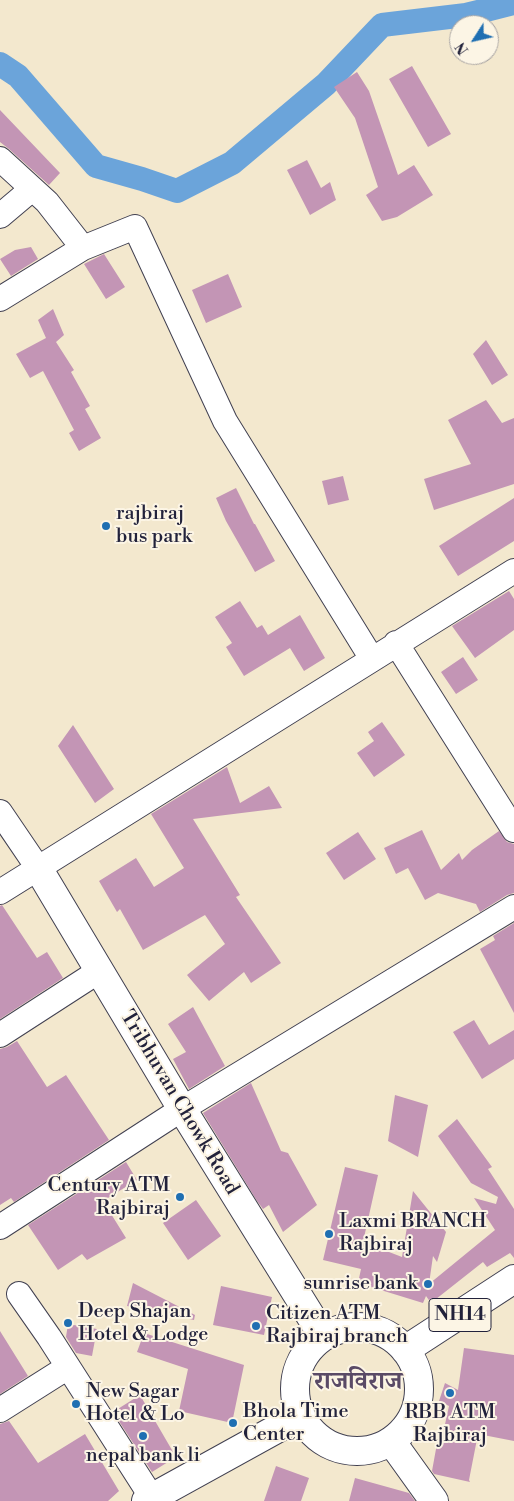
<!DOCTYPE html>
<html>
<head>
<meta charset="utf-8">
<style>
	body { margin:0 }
	#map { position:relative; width:514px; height:1501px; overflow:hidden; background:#f3e8ce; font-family:"Libre Bodoni",serif }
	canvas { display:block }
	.north { position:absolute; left:449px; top:15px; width:50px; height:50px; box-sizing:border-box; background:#fcf5e5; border:1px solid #a5a1a1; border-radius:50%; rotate:235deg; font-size:14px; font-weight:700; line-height:20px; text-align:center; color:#22223b }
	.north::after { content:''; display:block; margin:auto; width:18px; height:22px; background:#1f6fb2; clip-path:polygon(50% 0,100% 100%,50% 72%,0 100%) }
</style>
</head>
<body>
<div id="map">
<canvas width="514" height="1501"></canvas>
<div class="north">N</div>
</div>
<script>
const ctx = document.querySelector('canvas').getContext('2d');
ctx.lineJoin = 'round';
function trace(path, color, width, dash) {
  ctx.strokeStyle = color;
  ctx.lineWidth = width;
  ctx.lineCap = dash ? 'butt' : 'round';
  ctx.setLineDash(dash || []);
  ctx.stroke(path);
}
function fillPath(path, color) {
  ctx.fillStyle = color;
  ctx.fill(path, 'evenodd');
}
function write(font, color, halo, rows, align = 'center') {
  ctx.font = font + ' "Libre Bodoni","Noto Serif Devanagari",serif';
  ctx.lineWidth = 4;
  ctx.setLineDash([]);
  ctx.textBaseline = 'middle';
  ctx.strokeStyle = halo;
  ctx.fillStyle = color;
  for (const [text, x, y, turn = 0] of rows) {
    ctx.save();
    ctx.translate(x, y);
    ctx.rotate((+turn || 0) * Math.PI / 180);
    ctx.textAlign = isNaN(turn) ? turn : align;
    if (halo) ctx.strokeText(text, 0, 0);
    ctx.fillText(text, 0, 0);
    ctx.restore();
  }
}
const canal = new Path2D(`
	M0 64 18 76 96 166 142 179 177 191 232 163 326 84 382 25 466 15 514 3`);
const building = new Path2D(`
	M412 66 451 134 428 147 389 79Z
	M357 72 369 91 398 175 414 165 433 195 397 217 382 221 366 195 378 187 355 118 334 87Z
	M0 110 60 173 49 185 9 149 0 142Z
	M307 160 321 188 330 182 336 200 310 215 287 170Z
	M31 247 38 259 11 276 0 259 15 250Z
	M104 254 125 287 106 299 84 264Z
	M228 274 242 307 206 323 192 290Z
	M53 309 64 335 56 342 74 370 71 372 90 406 85 409 101 438 79 451 69 433 74 430 43 371 30 378 16 354 46 338 38 320Z
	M486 340 508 375 492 385 473 354Z
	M486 400 502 423 514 418V484L434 510 424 479 471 464 448 420Z
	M343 476 349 500 328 505 322 481Z
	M236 488 254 524H255L275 561 255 572 226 521 216 498Z
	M514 498V541L458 576 439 546Z
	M509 591 514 599V630L475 658 452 626Z
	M240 601 257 628 262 625 268 635 300 615 325 658 304 671 290 648 244 676 226 647 232 643 215 617Z
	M463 657 478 680 456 694 441 672Z
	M382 722 405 755 374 777 357 753 374 741 368 732Z
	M73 725 114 789 95 803 58 746Z
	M227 767 240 803 269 786 282 808 193 819 240 895 236 897 281 963 251 983 244 972 209 1001 187 975 225 944 205 915 143 950 120 909 117 912 99 881 136 858 154 887 184 868 151 814Z
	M422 830 441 870 459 853 462 860 472 850 499 831 507 842 514 844V893L507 895 480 912 476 904 438 893 425 900 408 868 396 874 384 848Z
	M358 832 376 859 344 880 326 853Z
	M2 905 37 958 47 952 63 978 0 1019V906Z
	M514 923V1013L480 949 495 940 493 936Z
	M193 1007 225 1066 189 1089 173 1059 186 1052 168 1024Z
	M474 1020 489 1045 514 1030V1059L482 1079 453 1032Z
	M17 1041 47 1087 66 1075 109 1140 14 1202 11 1198 0 1205V1049L7 1047Z
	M251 1083 281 1151 288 1153 317 1205 283 1232 269 1205 263 1209 257 1201 203 1113Z
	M395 1095 428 1105 418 1157 388 1141Z
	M457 1119 492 1167 488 1169 514 1209V1258L510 1253 487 1267 483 1262 431 1303 426 1296 423 1303 358 1283 361 1269 323 1260 345 1167 378 1175 363 1242 402 1257 413 1191 446 1232 437 1262 433 1256 429 1284 495 1230 474 1198 496 1204 498 1197 471 1183 438 1136Z
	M126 1162 137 1180 103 1201 126 1238 87 1260 82 1254 58 1270 28 1225Z
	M196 1200 221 1236 188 1260 163 1223Z
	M133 1283 195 1315 194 1320 127 1306Z
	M221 1286 272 1297 264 1335 213 1325Z
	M68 1324 97 1329 92 1356 76 1353 66 1337Z
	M0 1331 28 1376 0 1394Z
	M144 1333 244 1365 232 1423 179 1411 188 1369 137 1352Z
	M464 1348 514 1355V1441L478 1434 469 1480 470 1482 434 1474 432 1471 438 1438H442L449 1406 439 1401 445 1383 458 1390Z
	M140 1395 176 1457 152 1472 113 1412Z
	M9 1421 38 1463 85 1434 119 1491 108 1501H0V1424Z
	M276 1466 309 1478 301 1501H264Z
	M355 1478 409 1493 415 1501H349Z`);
const minor = new Path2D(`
	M0 159 47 202 83 248
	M0 216 32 189
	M0 299 83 248 135 227 225 421 372 659
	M396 643 514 830
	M0 812 38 868
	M0 892 514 571
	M0 1035 99 971
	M0 1227 182 1109 514 907
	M19 1294 49 1337 154 1501
	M0 1410 68 1367`);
const major = new Path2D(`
	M38 868 182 1109 323 1336
	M295 1389a62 62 0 1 1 124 0a62 62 0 1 1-124 0Z
	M405 1350 514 1279
	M391 1441 434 1501
	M146 1501 300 1416`);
const markers = [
	[106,526,5,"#1f6fb2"],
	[180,1197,5,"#1f6fb2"],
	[329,1234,5,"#1f6fb2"],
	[428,1284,5,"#1f6fb2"],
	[68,1323,5,"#1f6fb2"],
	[256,1326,5,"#1f6fb2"],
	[450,1393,5,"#1f6fb2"],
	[76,1404,5,"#1f6fb2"],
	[233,1423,5,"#1f6fb2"],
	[143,1436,5,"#1f6fb2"]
];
const shields = [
	[460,1315,62]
];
const shieldNames = [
	["NH14",460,1315]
];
const poiNames = [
	["rajbiraj",116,514],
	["bus park",116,537],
	["Century ATM",170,1186,"right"],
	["Rajbiraj",170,1209,"right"],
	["Laxmi BRANCH",339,1222],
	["Rajbiraj",339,1245],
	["sunrise bank",418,1284,"right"],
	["Deep Shajan",78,1312],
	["Hotel & Lodge",78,1335],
	["Citizen ATM",266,1314],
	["Rajbiraj branch",266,1337],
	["New Sagar",86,1392],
	["Hotel & Lo",86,1415],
	["Bhola Time",243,1412],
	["Center",243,1435],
	["RBB ATM",450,1413,"center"],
	["Rajbiraj",450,1436,"center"],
	["nepal bank li",143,1456,"center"]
];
const streetNames = [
	["Tribhuvan Chowk Road",179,1103,59]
];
const districtNames = [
	["राजविराज",358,1383]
];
trace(canal, '#6ba4da', 24);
fillPath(building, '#c395b5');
trace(minor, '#414051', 26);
trace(major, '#414051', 30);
trace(minor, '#fff', 24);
trace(major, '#fff', 28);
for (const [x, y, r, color] of markers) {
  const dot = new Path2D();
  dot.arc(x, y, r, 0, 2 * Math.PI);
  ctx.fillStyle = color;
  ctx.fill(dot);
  trace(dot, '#fcf5e5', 2);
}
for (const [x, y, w] of shields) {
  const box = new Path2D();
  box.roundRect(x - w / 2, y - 16.5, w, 33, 4);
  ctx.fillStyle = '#fcf5e5';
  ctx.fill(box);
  trace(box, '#22223b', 1);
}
write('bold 19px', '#22223b', null, shieldNames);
write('20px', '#22223b', '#fcf5e5', poiNames, 'left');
write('20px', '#22223b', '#fcf5e5', streetNames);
write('bold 25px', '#5a4a66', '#fcf5e5', districtNames);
</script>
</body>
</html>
